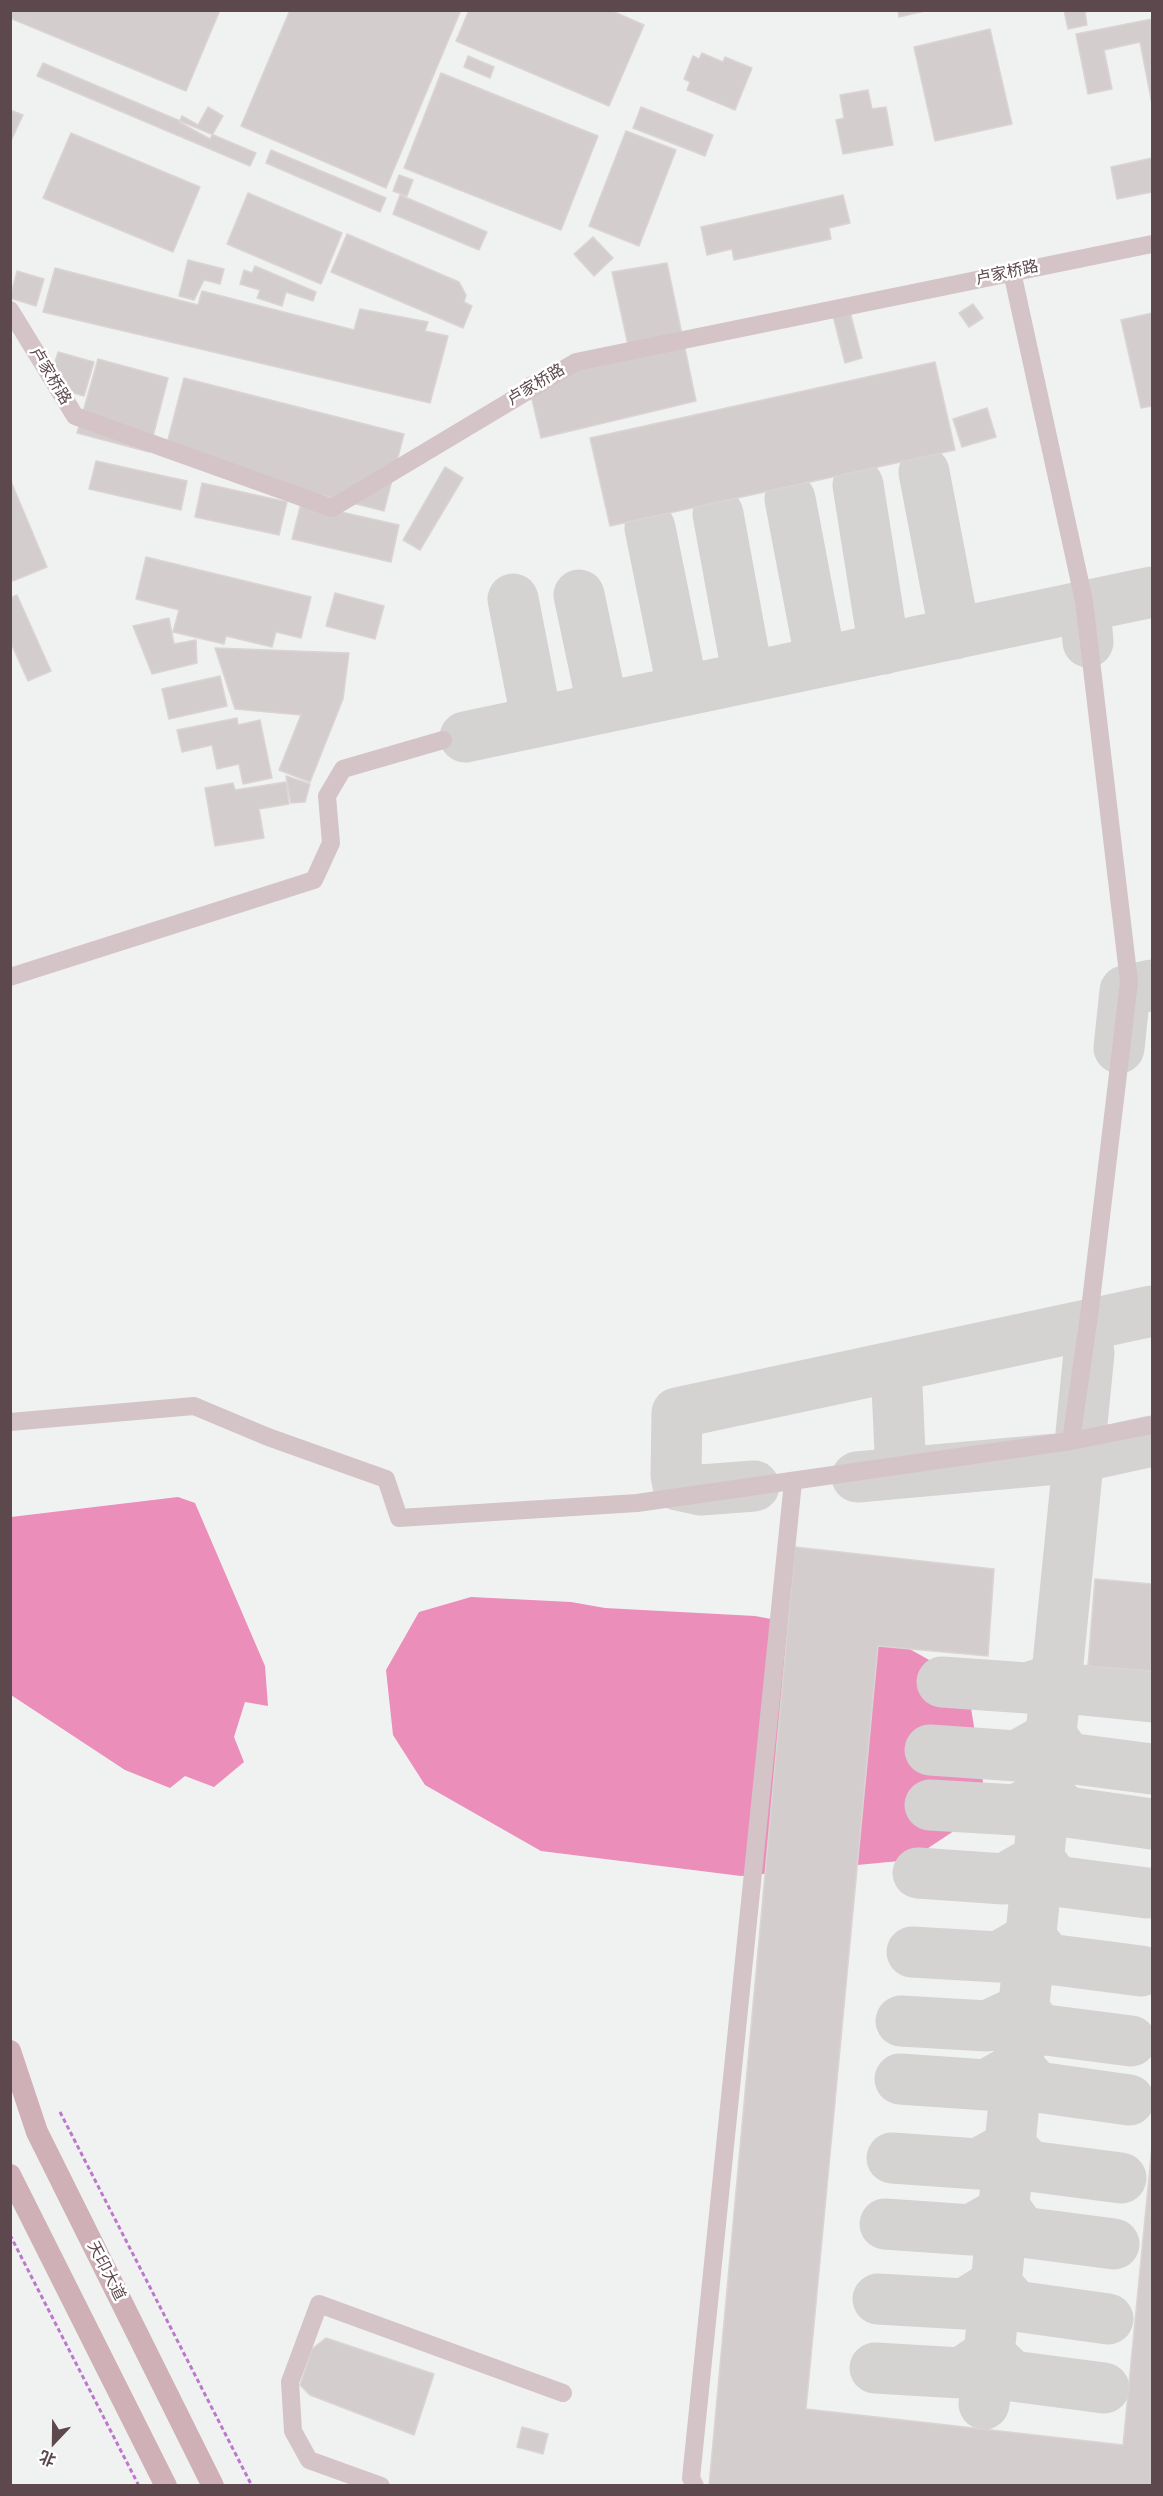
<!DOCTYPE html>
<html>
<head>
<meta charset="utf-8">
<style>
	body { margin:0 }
	#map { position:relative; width:1163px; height:2496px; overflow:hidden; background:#f0f2f1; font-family:Manrope,"Noto Sans SC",sans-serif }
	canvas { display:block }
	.frame { position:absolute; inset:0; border:12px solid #5d484d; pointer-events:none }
	.north { position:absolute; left:24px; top:2412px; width:60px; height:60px; -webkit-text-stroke:4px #fff; paint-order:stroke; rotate:202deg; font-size:16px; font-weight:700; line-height:24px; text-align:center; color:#5d484d }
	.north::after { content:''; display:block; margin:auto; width:21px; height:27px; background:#5d484d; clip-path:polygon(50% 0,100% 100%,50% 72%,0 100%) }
</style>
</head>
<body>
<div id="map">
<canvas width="1163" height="2496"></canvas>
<div class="frame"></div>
<div class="north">北</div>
</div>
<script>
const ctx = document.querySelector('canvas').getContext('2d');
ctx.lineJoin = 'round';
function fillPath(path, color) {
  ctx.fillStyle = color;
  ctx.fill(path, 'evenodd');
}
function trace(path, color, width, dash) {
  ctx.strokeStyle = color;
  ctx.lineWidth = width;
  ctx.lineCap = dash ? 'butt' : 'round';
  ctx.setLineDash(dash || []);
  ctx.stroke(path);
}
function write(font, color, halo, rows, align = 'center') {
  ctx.font = font + ' Manrope,"Noto Sans SC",sans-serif';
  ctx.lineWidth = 5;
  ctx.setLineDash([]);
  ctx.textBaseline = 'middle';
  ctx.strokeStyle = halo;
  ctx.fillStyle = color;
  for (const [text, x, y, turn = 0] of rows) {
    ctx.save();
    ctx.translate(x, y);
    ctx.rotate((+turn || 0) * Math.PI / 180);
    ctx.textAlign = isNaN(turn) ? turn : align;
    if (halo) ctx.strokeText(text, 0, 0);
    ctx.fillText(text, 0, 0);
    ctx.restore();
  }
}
const water = new Path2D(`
	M178 1497 195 1503 265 1666 268 1706 245 1702 234 1737 244 1762 214 1787 185 1776 170 1788 125 1770 11 1695V1517Z
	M471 1597 571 1602 605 1608 755 1616 899 1643 954 1674 971 1708 983 1782 966 1823 910 1860 741 1876 541 1851 425 1785 393 1735 386 1670 419 1612Z`);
const taxiway = new Path2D(`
	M924 472 955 634
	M858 485 884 649
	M790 499 821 662
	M718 514 748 677
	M650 528 683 691
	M579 595 603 708
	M513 599 537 722
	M1088 642 1085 606 1152 592
	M465 737 1085 606
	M1119 1048 1125 991 1152 985
	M896 1366 901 1473
	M857 1477 1079 1457 1152 1441
	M754 1486 701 1490 678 1485 676 1475 677 1413 1152 1311
	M942 1682 1027 1688 1058 1678 1073 1689 1152 1697
	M930 1750 1017 1756 1052 1736 1067 1758 1152 1769
	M930 1805 1016 1810 1046 1794 1067 1812 1152 1824
	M918 1873 1004 1879 1039 1859 1055 1881 1147 1893
	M912 1952 998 1957 1031 1938 1048 1959 1141 1971
	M901 2021 987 2026 1024 2009 1038 2029 1131 2041
	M900 2079 986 2085 1018 2067 1037 2087 1129 2100
	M892 2158 978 2164 1010 2146 1029 2166 1121 2178
	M885 2224 971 2230 1006 2210 1022 2232 1114 2244
	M878 2299 964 2304 996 2284 1015 2306 1108 2319
	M875 2368 961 2373 989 2354 1012 2376 1104 2388
	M984 2404 1089 1353`);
const building = new Path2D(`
	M10 10H220L186 91 10 18Z
	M290 10H461L386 188 241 126Z
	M469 10H610L644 25 609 106 456 41Z
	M898 10H929L899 17Z
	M1064 10H1094L1085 12 1087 25 1068 29Z
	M1152 19V104L1140 42 1104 50 1112 89 1088 94 1076 34Z
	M990 29 1012 124 935 141 914 47Z
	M702 53 723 62 725 57 752 68 735 110 687 90 690 82 684 79 693 56 699 59Z
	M468 56 494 67 490 78 464 67Z
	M43 63 256 153 250 166 37 76Z
	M441 73 598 136 561 230 404 168Z
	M868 90 872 109 886 107 893 145 843 154 836 120 844 118 840 95Z
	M208 107 223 116 210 139 179 122 182 116 198 125Z
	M641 107 713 135 705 156 633 128Z
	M10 110 23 115 10 143Z
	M626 131 676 150 639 246 589 226Z
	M71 133 200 187 173 252 43 198Z
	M271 150 386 198 380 212 266 163Z
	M1152 158V192L1117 199 1111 167Z
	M399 175 413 180 407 196 393 191Z
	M248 193 342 233 321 284 227 244Z
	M400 195 487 232 479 250 393 214Z
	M843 195 850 223 829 228 831 239 734 260 732 249 707 255 701 227Z
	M347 234 459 282 466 295 464 302 472 306 463 328 331 272Z
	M593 237 613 258 594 276 574 254Z
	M188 260 224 269 220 284 204 280 194 300 179 296Z
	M667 263 696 401 541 438 527 378 630 354 612 272Z
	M255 266 316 292 313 301 286 292 282 306 257 298 260 290 240 284 244 270 252 273Z
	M55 268 198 305 202 291 354 330 360 309 428 322 425 331 448 336 430 403 43 312Z
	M17 271 44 279 36 306 10 298Z
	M848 304 862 358 845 363 831 308Z
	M973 304 983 318 969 327 959 313Z
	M1152 313V406L1141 408 1121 320Z
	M58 352 94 362 84 396 56 388 51 376Z
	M98 359 168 378 149 452 77 433Z
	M935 362 955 450 610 526 590 438Z
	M184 378 404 434 384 511 164 455Z
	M987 408 996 437 962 447 953 419Z
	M96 461 187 481 181 510 89 489Z
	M445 467 463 478 420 550 403 540Z
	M10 479 47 567 13 581 10 575Z
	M202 483 287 502 279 535 195 517Z
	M301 503 399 525 391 562 292 539Z
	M146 557 311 597 301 638 276 632 272 647 226 636 224 644 173 632 179 610 136 599Z
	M335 593 384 606 375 639 326 626Z
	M17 595 51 671 28 681 10 641V598Z
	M169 618 174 644 196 640 197 663 152 674 133 626Z
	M215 648 349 653 343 699 310 782 279 770 301 715 235 709Z
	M220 676 227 706 169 719 162 689Z
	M237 718 238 725 260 720 272 778 243 784 239 764 217 769 212 745 182 752 177 730Z
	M286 776 310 784 305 802 291 803Z
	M286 782 289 804 259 809 264 838 215 846 205 788 233 783 235 790Z
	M795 1547 994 1569 988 1656 878 1646 806 2409 1123 2445 1152 2146V2486H709Z
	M1095 1579 1152 1584V1671L1088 1666Z
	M326 2338 434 2374 414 2435 310 2395 300 2385 312 2349Z
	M522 2427 548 2434 543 2454 517 2447Z`);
const path = new Path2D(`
	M60 2112 252 2486
	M10 2235 139 2486`);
const minor = new Path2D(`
	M10 310 75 416 332 508 576 362 1152 244
	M10 977 314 880 331 843 327 796 343 769 443 740
	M10 1422 194 1406 268 1437 386 1479 399 1518 637 1503 1071 1441 1090 1309 1129 982 1084 601 1012 272
	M1071 1441 1152 1425
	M381 2486 309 2460 293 2431 290 2382 319 2304 563 2393
	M695 2486 691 2478 793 1482`);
const major = new Path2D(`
	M10 2051 37 2132 213 2486
	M10 2175 166 2486`);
const streetNames = [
	["卢家桥路",1007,273,-12],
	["卢家桥路",50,376,59],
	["卢家桥路",536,385,-31],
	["天印大道",106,2271,63]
];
fillPath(water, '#eb8eba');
trace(taxiway, '#d5d2d2', 51);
fillPath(building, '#d4cdce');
trace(building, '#dbd4d4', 1.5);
trace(path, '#bd78cc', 3, [4.5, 3]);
trace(minor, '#d4c4c7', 18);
trace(major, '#ceb0b6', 22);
write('16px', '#5d484d', '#fff', streetNames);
</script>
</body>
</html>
